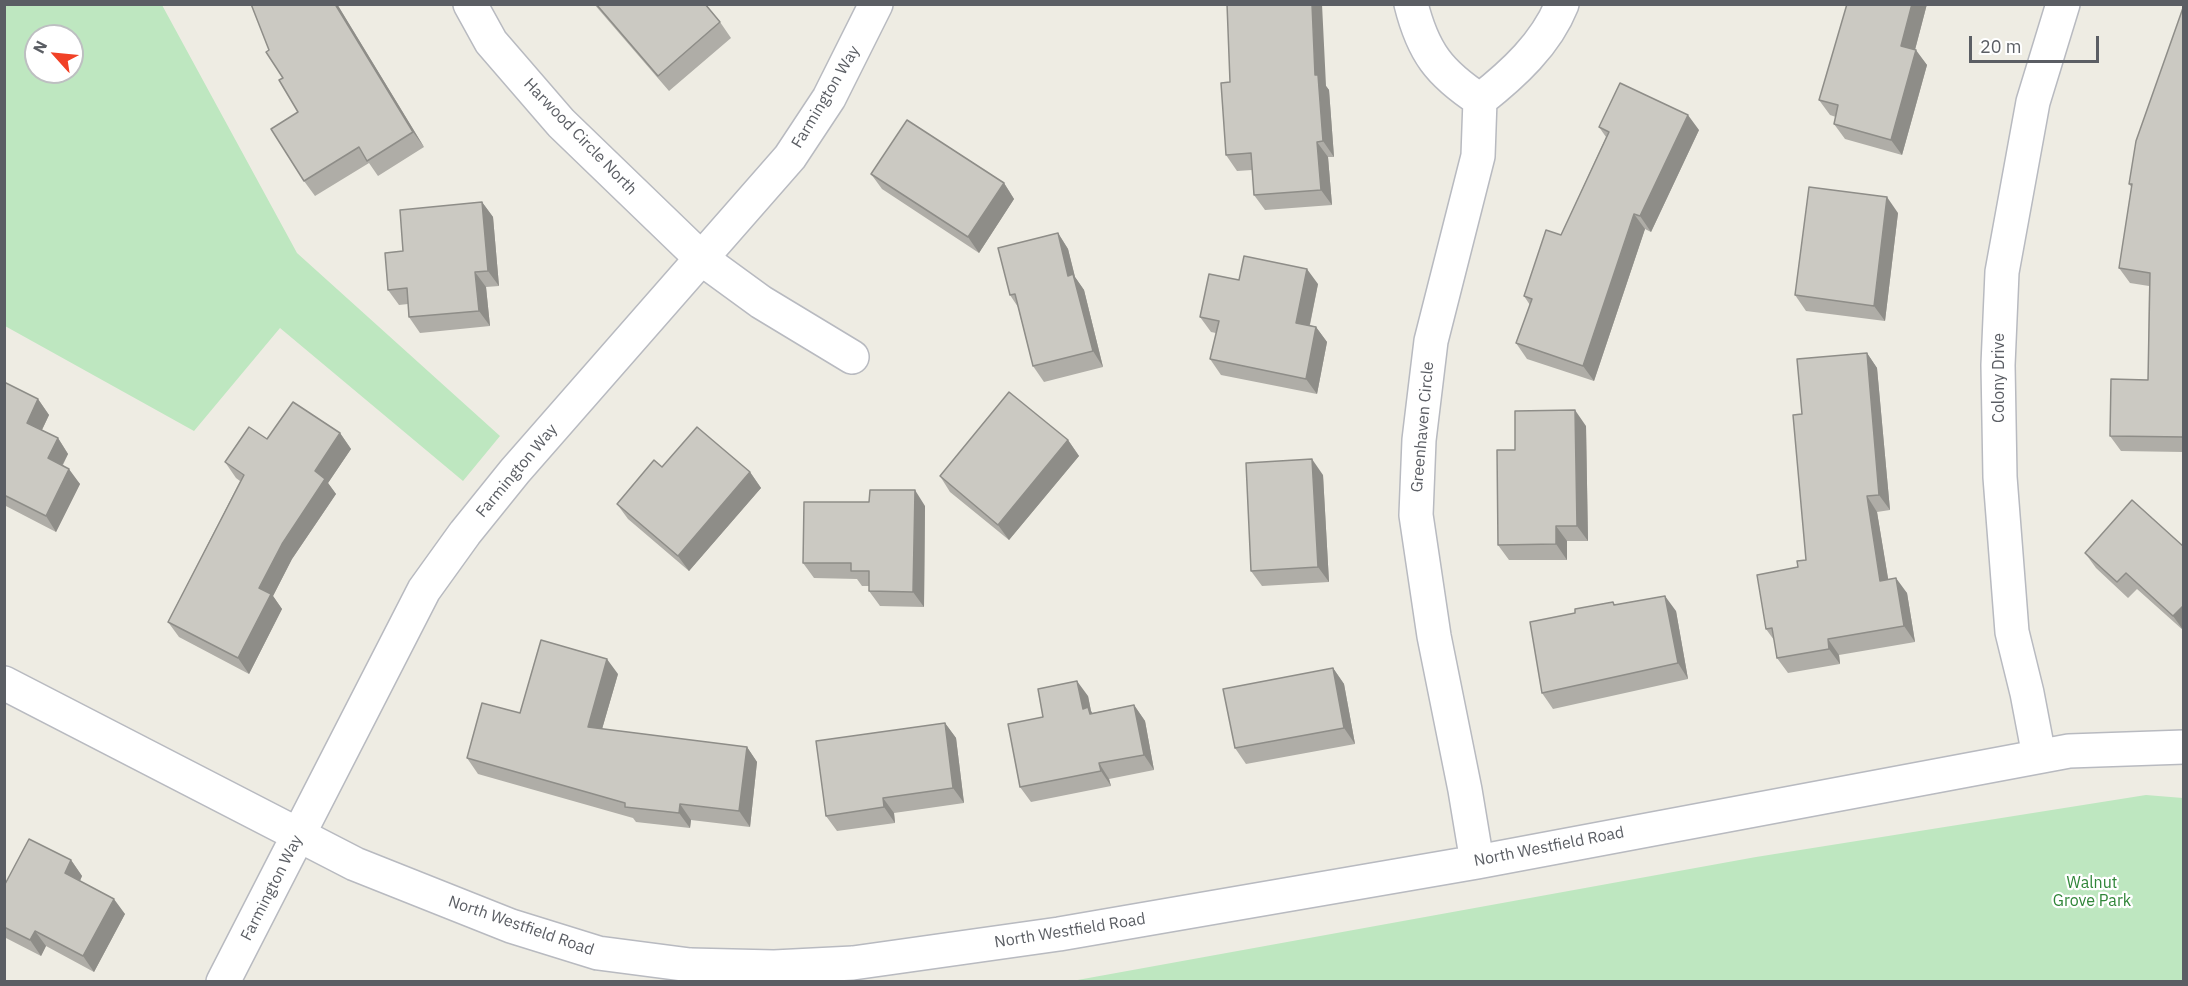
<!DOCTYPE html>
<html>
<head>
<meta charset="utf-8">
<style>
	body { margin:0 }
	#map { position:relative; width:2188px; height:986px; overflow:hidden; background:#eeece3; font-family:"IBM Plex Sans",sans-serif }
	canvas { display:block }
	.frame { position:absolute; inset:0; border:6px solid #5b5e64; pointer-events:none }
	.north { position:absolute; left:24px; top:24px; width:60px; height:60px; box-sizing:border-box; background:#fff; border:2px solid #bdbfc1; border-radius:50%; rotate:297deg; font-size:16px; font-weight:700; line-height:24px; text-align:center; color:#5b5e64 }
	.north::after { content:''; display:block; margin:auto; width:21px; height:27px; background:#f14126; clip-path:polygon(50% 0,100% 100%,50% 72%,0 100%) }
	.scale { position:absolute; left:1969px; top:36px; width:130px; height:27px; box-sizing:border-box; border:3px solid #5b5e64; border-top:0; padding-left:8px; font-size:18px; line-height:21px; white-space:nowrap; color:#5b5e64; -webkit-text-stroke:4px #fff; paint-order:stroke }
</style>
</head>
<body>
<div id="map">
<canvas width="2188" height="986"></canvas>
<div class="frame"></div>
<div class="north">N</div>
<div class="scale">20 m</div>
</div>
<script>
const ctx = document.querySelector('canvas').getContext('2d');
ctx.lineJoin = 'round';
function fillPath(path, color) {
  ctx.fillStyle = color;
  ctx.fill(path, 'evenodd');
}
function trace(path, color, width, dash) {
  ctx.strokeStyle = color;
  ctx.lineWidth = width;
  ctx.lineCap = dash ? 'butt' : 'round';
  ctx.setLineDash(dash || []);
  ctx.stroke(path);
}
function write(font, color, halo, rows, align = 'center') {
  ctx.font = font + ' "IBM Plex Sans",sans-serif';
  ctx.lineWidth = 4.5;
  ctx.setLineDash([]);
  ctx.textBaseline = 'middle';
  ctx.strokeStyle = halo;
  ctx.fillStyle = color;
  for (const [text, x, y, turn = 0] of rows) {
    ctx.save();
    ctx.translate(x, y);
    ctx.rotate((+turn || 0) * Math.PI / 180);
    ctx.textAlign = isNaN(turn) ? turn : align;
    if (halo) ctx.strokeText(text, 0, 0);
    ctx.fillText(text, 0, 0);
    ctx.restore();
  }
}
const green = new Path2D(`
	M5 4 162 5 297 253 500 436 463 481 280 328 194 431 5 326ZM36 36H72V72H36Z
	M2146 795 2183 798V981H1072L1756 857Z`);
const minor = new Path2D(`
	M470 4 491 42 561 123 702 259 761 302 852 357
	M1411 4C1423 52 1439 73 1480 100 1513 74 1546 44 1562 4
	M4 683 355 864 511 926 598 953 690 965 774 967 853 963 1059 934 1477 862 2069 751 2184 747
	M2039 756 2027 693 2012 632 2000 477 1998 365 2002 272 2033 102 2063 4
	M1477 862 1465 790 1434 636 1416 515 1419 440 1431 341 1478 156 1480 100
	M223 982 424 590 465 533 515 471 790 157 829 98 876 4`);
const wall = new Path2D(`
	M337 4 424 147 378 176 369 163 315 196 304 181 298 112 283 78Z
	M594 4H705L720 22 731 38 669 91Z
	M1847 4H1927L1915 50 1927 65 1902 155 1845 139 1834 124 1836 117 1830 115 1819 100Z
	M2184 5V452L2121 451 2110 436 2148 380 2149 286 2130 283 2119 268 2132 188 2129 184Z
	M1326 86 1329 90 1334 157H1328L1332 205 1265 210 1254 195 1252 170 1237 171 1226 155Z
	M1599 127 1699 130 1651 232 1645 229 1594 381 1527 359 1516 343 1530 305 1524 296 1561 235 1606 137Z
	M871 174 1004 183 1014 199 979 253 882 189Z
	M482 202 493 217 499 286 486 287 490 326 420 333 409 317 408 304 399 305 388 290 403 251Z
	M1898 213 1885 321 1806 311 1795 295Z
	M1058 233 1068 249 1075 277 1084 290 1103 367 1044 382 1033 366 1018 307 1010 295Z
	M1239 280 1318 284 1310 325 1316 327 1327 342 1317 394 1221 375 1210 359 1216 333 1211 332 1200 317Z
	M1867 353 1877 368 1890 510 1877 512 1888 579 1907 593 1915 642 1839 655 1840 664 1788 673 1777 658 1774 640 1766 629 1798 567 1806 560 1802 414Z
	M4 382 38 399 49 415 42 430 58 438 68 454 63 465 80 484 56 532 4 505Z
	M1586 426 1588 541H1567V560H1509L1498 545 1515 450Z
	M340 433 351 449 328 483 336 494 292 559 273 596 282 609 249 674 179 637 168 622 240 481 236 478 225 462Z
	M1068 440 1079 456 1009 540 950 492 940 476Z
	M662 467 750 472 761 488 689 571 628 519 617 504Z
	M1323 475 1329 582 1262 586 1251 571Z
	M925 506 924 607 880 606 869 591V586H862L857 579 814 578 803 563Z
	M2184 547V631L2137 589 2128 598 2096 568 2085 553Z
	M1616 605 1676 611 1688 679 1553 709 1542 693Z
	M1333 668 1344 684 1355 744 1246 764 1235 748Z
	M618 674 602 729 747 747 757 762 750 827 691 820 690 828 636 822 633 818 478 774 467 758 520 713Z
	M1088 696 1091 711 1092 713 1134 705 1145 721 1154 770 1109 779 1111 786 1031 802 1020 787 1043 717Z
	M945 723 956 738 964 803 894 813 895 823 837 831 826 816Z
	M71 860 82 876 80 881 125 914 94 972 46 946 41 956 4 937V886Z`);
const shadedWall = new Path2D(`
	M335 4H337L424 147 413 132Z
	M1312 4H1322L1326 86 1329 90 1334 157 1323 141 1315 75Z
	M1912 4H1927L1912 61 1901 46Z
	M1916 50 1927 65 1902 155 1891 140Z
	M1688 115 1699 130 1651 232 1640 216Z
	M1317 142 1328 157 1332 205 1321 190Z
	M1004 183 1014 199 979 253 968 237Z
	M1887 197 1898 213 1885 321 1874 306Z
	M482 202 493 217 499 286 488 271Z
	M1634 214 1645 229 1594 381 1583 366Z
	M1058 233 1068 249 1075 277 1084 290 1103 367 1093 351 1068 276Z
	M1307 269 1318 284 1307 338 1296 323Z
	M475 272 486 287 490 326 479 311Z
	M1316 327 1327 342 1317 394 1306 379Z
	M1867 353 1877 368 1890 510 1879 495Z
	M38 399 49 415 38 438 27 423Z
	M1575 410 1586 426 1588 541 1577 526Z
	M340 433 351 449 328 483 336 494 292 559 273 596 282 609 249 674 238 658 259 588 315 471Z
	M58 438 68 454 58 473 48 458Z
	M1068 440 1079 456 1009 540 998 525Z
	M1312 459 1323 475 1329 582 1318 567Z
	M69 469 80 484 56 532 46 516Z
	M750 472 761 488 689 571 678 556Z
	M915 490 925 506 924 607 913 592Z
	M1867 496 1877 512 1891 596 1880 581Z
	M1556 526 1567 541V560L1556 544Z
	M1896 578 1907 593 1915 642 1904 626Z
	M1665 596 1676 611 1688 679 1678 663Z
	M2184 605V631L2173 616Z
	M1828 639 1839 655 1840 664 1829 649Z
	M607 659 618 674 598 743 588 727Z
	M1333 668 1344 684 1355 744 1344 728Z
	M1077 681 1088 696 1091 711 1099 723 1083 709Z
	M1134 705 1145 721 1154 770 1144 755Z
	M945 723 956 738 964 803 953 788Z
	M747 747 757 762 750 827 739 811Z
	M1099 763 1109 779 1111 786 1101 771Z
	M883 798 894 813 895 823 884 807Z
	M680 804 691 820 690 828 679 813Z
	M71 860 82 876 76 889 65 873Z
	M114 899 125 914 94 972 83 956Z
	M35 931 46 946 41 956 30 940Z`);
const building = new Path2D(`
	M251 4H335L413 132 367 161 359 147 304 181 271 129 298 112 279 80 283 78 266 52 269 50Z
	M596 4H705L720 22 658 76Z
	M1227 4H1312L1315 75H1318L1323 141 1317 142 1321 190 1254 195 1251 153 1226 155 1221 83 1230 82Z
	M1847 4H1912L1901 46 1916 50 1891 140 1834 124 1838 105 1819 100Z
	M2184 5V437L2110 436 2111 379 2148 380 2150 273 2119 268 2132 184H2129L2136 141Z
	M1620 83 1688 115 1640 216 1634 214 1583 366 1516 343 1532 299 1524 296 1546 230 1561 235 1609 132 1599 127Z
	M907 120 1004 183 968 237 871 174Z
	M1809 187 1887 197 1874 306 1795 295Z
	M482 202 488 271 475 272 479 311 409 317 407 288 388 290 385 253 403 251 400 210Z
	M1058 233 1068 276 1073 274 1093 351 1033 366 1015 294 1010 295 998 248Z
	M1244 256 1307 269 1296 323 1316 327 1306 379 1210 359 1219 321 1200 317 1209 274 1239 280Z
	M1867 353 1879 495 1867 496 1880 581 1896 578 1904 626 1828 639 1829 649 1777 658 1772 628 1766 629 1757 575 1798 567 1797 561 1806 560 1793 415 1802 414 1797 359Z
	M4 382 38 399 27 423 58 438 48 458 69 469 46 516 4 495Z
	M1009 392 1068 440 998 525 940 476Z
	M293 402 340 433 315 471 325 479 282 544 259 588 271 594 238 658 168 622 244 475 225 462 249 427 267 439Z
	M1575 410 1577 526H1556V544L1498 545 1497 450H1515V411Z
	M697 427 750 472 678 556 617 504 654 460 662 467Z
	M1312 459 1318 567 1251 571 1246 463Z
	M870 490H915L913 592 869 591V571H851V563H803L804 502H869Z
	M2132 500 2184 547V605L2173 616 2126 573 2117 582 2085 553Z
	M1665 596 1678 663 1542 693 1530 622 1575 613V609L1613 602 1614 605Z
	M541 640 607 659 588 727 747 747 739 811 680 804 679 813 625 807V803L467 758 482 703 520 713Z
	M1333 668 1344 728 1235 748 1223 689Z
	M1077 681 1083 709 1088 707 1090 714 1134 705 1144 755 1099 763 1101 771 1020 787 1008 724 1043 717 1038 689Z
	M945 723 953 788 883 798 884 807 826 816 816 741Z
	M29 839 71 860 65 873 114 899 83 956 35 931 30 940 4 927V886Z`);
const streetNames = [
	["Farmington Way",826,97,-59],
	["Harwood Circle North",580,137,46],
	["Colony Drive",1999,378,-90],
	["Greenhaven Circle",1423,427,-85],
	["Farmington Way",517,471,-50],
	["North Westfield Road",1549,847,-11],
	["Farmington Way",272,888,-63],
	["North Westfield Road",521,926,19],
	["North Westfield Road",1070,931,-9]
];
const parkNames = [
	["Walnut",2092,883],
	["Grove Park",2092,901]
];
fillPath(green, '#bee7c0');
trace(minor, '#b8bac0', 36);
trace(minor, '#fff', 33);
fillPath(wall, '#afada7');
fillPath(shadedWall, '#8e8d88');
fillPath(building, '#cbc9c2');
trace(building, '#8e8d88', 1.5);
write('16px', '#5b5e64', '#fff', streetNames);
write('16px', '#308639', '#fff', parkNames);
</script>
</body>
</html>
